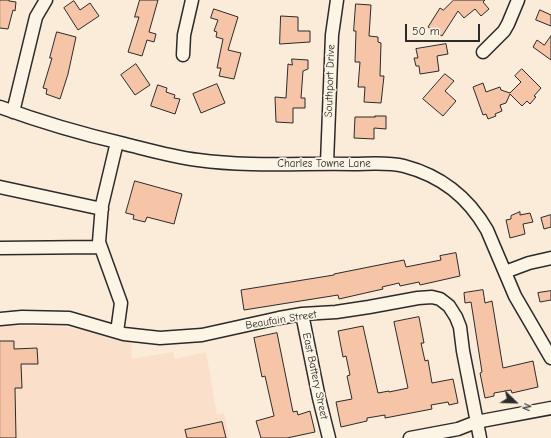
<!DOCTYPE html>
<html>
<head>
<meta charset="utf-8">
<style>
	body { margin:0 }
	#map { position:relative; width:551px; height:438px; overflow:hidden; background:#fbebd9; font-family:"Comic Neue",sans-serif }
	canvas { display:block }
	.north { position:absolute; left:495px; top:382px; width:40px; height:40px; -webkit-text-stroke:3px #fcf5e5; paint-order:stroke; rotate:113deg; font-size:11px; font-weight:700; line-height:16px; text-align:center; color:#2b2b2b }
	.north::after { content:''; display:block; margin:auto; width:14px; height:18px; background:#2b2b2b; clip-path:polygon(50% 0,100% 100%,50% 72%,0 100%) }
	.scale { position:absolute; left:405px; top:24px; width:75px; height:18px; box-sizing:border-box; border:2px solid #2b2b2b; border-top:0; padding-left:5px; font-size:12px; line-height:14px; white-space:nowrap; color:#2b2b2b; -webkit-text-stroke:3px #fcf5e5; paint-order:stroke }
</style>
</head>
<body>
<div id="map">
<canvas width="551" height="438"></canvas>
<div class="north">N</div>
<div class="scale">50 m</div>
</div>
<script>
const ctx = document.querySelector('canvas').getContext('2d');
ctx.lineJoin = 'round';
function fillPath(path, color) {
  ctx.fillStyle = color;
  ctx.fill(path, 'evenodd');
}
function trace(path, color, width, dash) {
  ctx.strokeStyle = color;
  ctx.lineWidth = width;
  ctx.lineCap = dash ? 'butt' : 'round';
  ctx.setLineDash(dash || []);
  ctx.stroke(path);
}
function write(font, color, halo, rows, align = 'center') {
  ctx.font = font + ' "Comic Neue",sans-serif';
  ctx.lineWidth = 3.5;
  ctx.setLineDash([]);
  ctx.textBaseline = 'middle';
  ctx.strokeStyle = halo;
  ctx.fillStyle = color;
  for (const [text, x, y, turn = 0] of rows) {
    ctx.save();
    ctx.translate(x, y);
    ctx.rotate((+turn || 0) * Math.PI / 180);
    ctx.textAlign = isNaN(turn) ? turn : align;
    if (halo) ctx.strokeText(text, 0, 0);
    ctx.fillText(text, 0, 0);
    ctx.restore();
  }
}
const built = new Path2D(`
	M0 326H60L102 333 131 342 132 359 173 352 175 359 206 352 217 415 224 413 229 438H0Z`);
const building = new Path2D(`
	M0 0H9V1L16 2 15 11 13 10 8 29 0 28Z
	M140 0H158L149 32 156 34 154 42 147 40 142 56 128 52 139 17H135Z
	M454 0H485L483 2 489 9 481 16 475 9 464 18 458 11 442 36 428 27 440 8 443 10Z
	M74 1 80 10 90 3 99 16 78 30 64 8Z
	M356 4 371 5 369 36 378 37V42L381 43 380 76H384L381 103 364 102 365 87H358L360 62H355L356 31H354Z
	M214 9 238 17 228 50 241 53 234 79 219 76 221 68H217L223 39 216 37 217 32 214 31 218 20 211 18Z
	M540 10 551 15V26L536 20Z
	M281 16 298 17V31H310V42L280 44Z
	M57 32 76 37 68 74 60 99 46 94 47 89 43 88 52 58H50Z
	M551 36V60L533 47 537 40 544 45Z
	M446 44 448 54 437 56 439 71 420 74 419 66H416L414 58H418L416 49Z
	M292 59 308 60V69L303 71 301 98H305V108H293V123L276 122 275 97 286 98 288 64 292 65Z
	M136 64 150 85 135 95 121 75Z
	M522 69 541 88 534 96 536 97 530 104 527 101 522 106 510 94 506 103 500 105 502 111 495 114 496 116 488 119 486 114 483 115 473 87 483 83 486 92 500 87 501 90 510 93 521 82 515 76Z
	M445 74 454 81 445 91 456 101 443 116 423 99Z
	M217 84 225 103 201 113 193 94Z
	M158 85 167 88 166 92 175 95 174 98 180 99 175 114 151 106Z
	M375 116H386V129L374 128V139L354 138 355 117H375Z
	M135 181 182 194 174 224 147 217 145 222 133 219 134 215 126 213Z
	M520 212V215L530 213 533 222 523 224 525 234 510 238 506 220 511 219V216Z
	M551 215V227L544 229 541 218Z
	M456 253 460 276 420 285 419 282 400 286 399 283 382 287 383 289 339 299 338 295 244 310 241 290 334 275V274L404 260 406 267 441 260 440 256Z
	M483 290 485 303 492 301 503 368 533 361 538 387 512 393 511 390 494 393V396L485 398 480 373 482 372 471 302 465 303 464 293Z
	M551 291V300L540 302 538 293Z
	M419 317 424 343H421L425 361 428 360 432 383 453 379 458 403 449 405 448 402 431 405 432 409 385 418V415L367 418V421L341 427 336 402 352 399 347 376 350 375 346 356 343 357 338 331 363 326 378 393 389 391V392L408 388 394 322Z
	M277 333 293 412 297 411 298 415 310 411 315 432 287 438H261L256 421 274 416 265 376 262 377 254 338Z
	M0 341H14V349L37 348 38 364H21L22 388H15L16 438H0Z
	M222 422 226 438H187L185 430Z`);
const minor = new Path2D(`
	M483 52 504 31 508 24 518 0
	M183 55 184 35 192 0
	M0 107C41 122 82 134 125 144 149 150 173 157 198 160 249 167 301 163 353 164 369 164 388 162 404 166 442 176 468 197 487 230L515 296 551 358
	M13 112 36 17 46 0
	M117 142 102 205 99 242 121 303 117 332
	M327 163 332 35 337 0
	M0 187 102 209
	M0 248 100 247
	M505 272 529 263 551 258
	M302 314 319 398 329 438
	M0 319 22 317 69 318 124 334 160 338 202 335 279 318 302 314 336 312 369 307 418 298 432 297 440 299 449 306 456 317 460 327 463 351 480 438
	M410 438 458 429 476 422 551 408`);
const streetNames = [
	["Southport Drive",330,81,-88],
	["Charles Towne Lane",324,164],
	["Beaufain Street",281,320,-9],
	["East Battery Street",315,376,78]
];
fillPath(built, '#fadfca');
fillPath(building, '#f6c4a7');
trace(building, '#2b2b2b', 1);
trace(minor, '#2b2b2b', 15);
trace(minor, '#fcf5e5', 12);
write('11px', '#2b2b2b', '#fcf5e5', streetNames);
</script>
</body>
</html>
